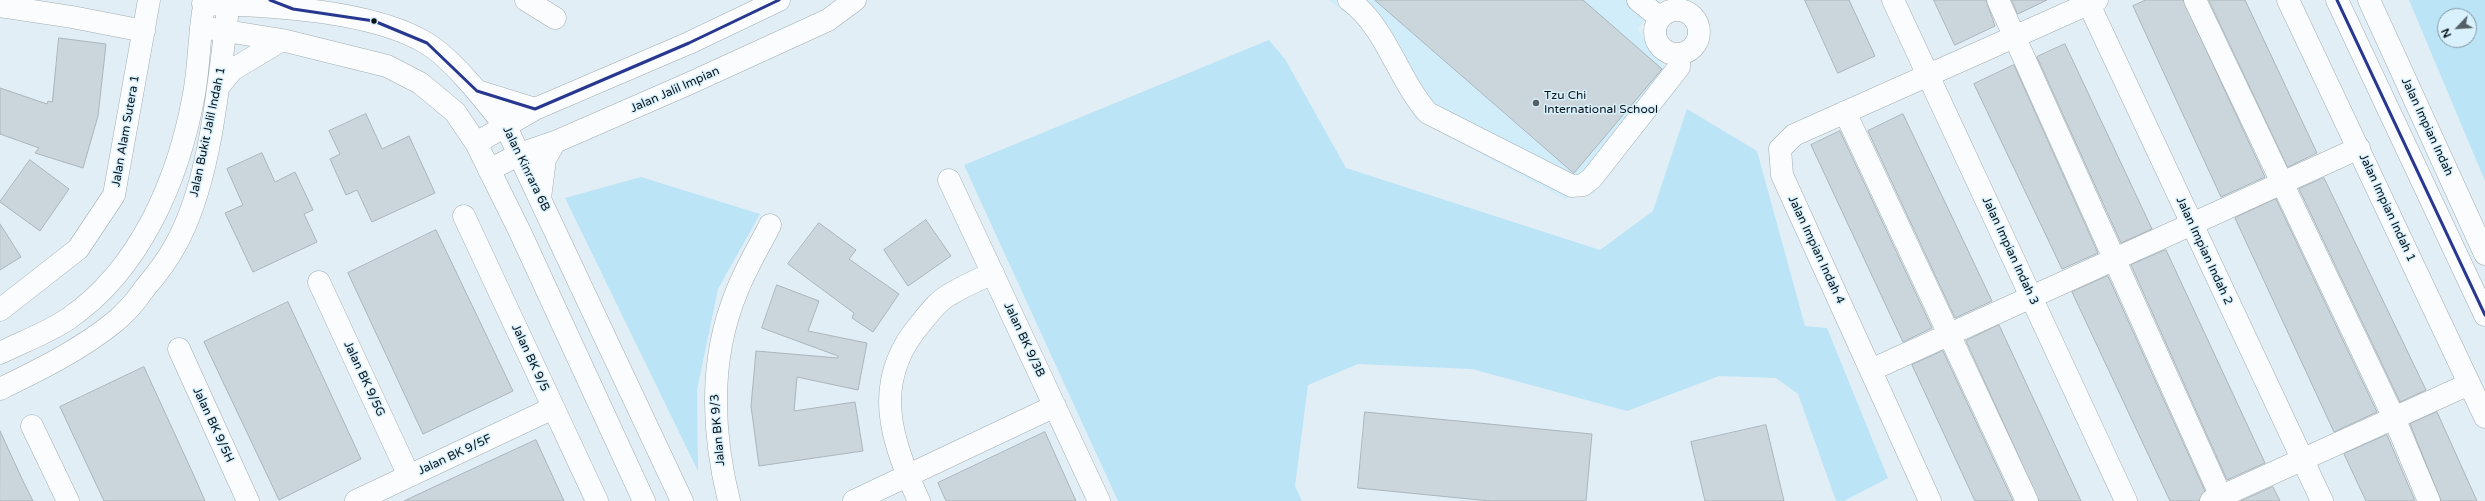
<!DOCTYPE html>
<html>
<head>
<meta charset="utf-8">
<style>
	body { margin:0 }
	#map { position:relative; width:2485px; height:501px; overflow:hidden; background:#e1eef5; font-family:"Varela Round",sans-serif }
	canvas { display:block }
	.north { position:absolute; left:2437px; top:8px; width:40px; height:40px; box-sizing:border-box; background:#d9f1fd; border:1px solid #8598a1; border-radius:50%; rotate:245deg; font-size:11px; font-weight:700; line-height:16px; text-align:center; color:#081318 }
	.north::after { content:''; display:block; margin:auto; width:14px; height:18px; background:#546065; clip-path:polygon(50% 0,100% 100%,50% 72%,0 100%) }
</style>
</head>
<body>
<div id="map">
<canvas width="2485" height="501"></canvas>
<div class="north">N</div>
</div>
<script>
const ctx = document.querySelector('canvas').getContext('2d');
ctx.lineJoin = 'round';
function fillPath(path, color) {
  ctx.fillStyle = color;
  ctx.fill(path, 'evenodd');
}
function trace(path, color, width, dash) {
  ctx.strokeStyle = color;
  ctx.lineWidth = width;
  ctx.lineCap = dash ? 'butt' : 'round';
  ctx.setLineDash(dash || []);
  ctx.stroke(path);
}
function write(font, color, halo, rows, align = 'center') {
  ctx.font = font + ' "Varela Round",sans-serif';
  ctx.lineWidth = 3;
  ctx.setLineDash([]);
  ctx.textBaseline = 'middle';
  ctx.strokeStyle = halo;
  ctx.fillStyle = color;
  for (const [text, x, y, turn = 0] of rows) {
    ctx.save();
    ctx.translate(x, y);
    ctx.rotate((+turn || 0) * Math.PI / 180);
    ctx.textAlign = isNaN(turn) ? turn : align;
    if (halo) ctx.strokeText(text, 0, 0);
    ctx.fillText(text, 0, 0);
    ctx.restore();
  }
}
const built = new Path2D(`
	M1328 0H1659L1638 29 1678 88 1594 193 1565 199 1415 118 1359 22Z`);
const green = new Path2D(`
	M2409 0H2485V181ZM2445 16H2469V40H2445Z
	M1269 40 1285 59 1346 168 1600 250 1653 211 1687 109 1757 151 1805 326 1827 328 1888 478 1844 501H1836L1798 394 1776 378 1719 376 1627 411 1472 369 1358 364 1308 385 1295 486 1302 501H1118L964 165Z
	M641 177 760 214 718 289 697 390 698 471 565 198Z`);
const building = new Path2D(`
	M1375 0H1583L1662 69 1574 173Z
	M1805 0H1849L1875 56 1838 73Z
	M1934 0H1986L1995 26 1955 45Z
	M2012 0H2047L2018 14Z
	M2146 0H2183L2265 177 2221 197 2133 6Z
	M2209 0H2245L2317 153 2288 167Z
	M59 38 106 44 98 116 83 168 35 153 39 148 0 134V88L47 104 48 101 52 102Z
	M2065 44 2152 229 2121 243 2037 57Z
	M2014 65 2098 253 2062 269 1974 84Z
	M366 114 382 149 409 136 435 193 372 222 357 190 346 195 330 159 340 154 329 131Z
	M1903 114 1992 301 1955 318 1868 131Z
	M1840 131 1932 328 1903 342 1811 145Z
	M262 153 275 182 295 172 313 210 304 214 317 242 253 272 225 213 243 205 227 169Z
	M30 160 69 189 40 231 0 202Z
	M2324 178 2426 390 2400 402 2299 189Z
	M2276 199 2377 412 2334 432 2235 218Z
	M926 220 951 256 908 286 884 250Z
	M819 223 856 250 849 259 899 294 873 332 852 318 854 313 788 264Z
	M0 224 21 257 0 270Z
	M436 230 513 391 423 434 348 273Z
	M2166 250 2265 463 2227 480 2131 265Z
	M2108 276 2205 491 2199 501H2170L2072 292Z
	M777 285 819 301 808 331 867 343 858 390 797 377 794 411 855 402 863 451 759 466 751 406 756 351 838 358V356L762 328Z
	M288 302 361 459 279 500 204 342Z
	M1999 325 2081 501H2039L1966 341Z
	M1943 351 2013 501H1975L1912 365Z
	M144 367 195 478 205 501H104L60 407Z
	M1365 412 1592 434 1586 501H1490L1358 488Z
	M2437 412 2477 501H2441L2410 424Z
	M1766 425 1784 501H1705L1691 442Z
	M0 431 23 481 33 501H0Z
	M1045 432 1076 501H946L938 483Z
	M2387 435 2415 501H2366L2344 454Z
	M536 440 564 501H404L455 477Z
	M2273 487 2280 501H2241Z`);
const minor = new Path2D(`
	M526 0 555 18
	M1349 0C1387 28 1397 78 1428 113L1572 186 1583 185 1592 178 1679 67V54
	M1638 0 1660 18
	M1893 0 2126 501
	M1998 0 2223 501
	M2087 0 2322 501
	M2195 0 2394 418 2429 501
	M2288 0 2485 417
	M2337 0 2485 315
	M2369 0 2485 254
	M203 4C268 5 371 10 426 43 453 59 486 102 506 127L682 501
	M0 6 72 17 144 31
	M1655 32a22 22 0 1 1 44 0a22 22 0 1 1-44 0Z
	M201 27 282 40 387 66 420 83 455 112 476 143 520 232 644 501
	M219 86 232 70 282 40
	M477 91 535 109
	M1845 112 2027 501
	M476 143 535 109 689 43 779 0
	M489 170 520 154 555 142 688 84 828 20 855 0
	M949 180 1099 501
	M540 198 545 159 555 142
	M464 216 597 501
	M319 282 409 476
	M0 310 78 249 114 195 149 0
	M179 349 248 501
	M0 353C22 342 47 333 68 319 141 269 179 178 194 94 199 67 199 39 203 12
	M1871 370 2359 148
	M0 389C39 370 78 351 112 324 125 314 136 301 145 288 156 275 167 261 175 246 210 184 218 88 227 17
	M32 426 68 501
	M356 501 553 408
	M729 501C712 432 709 358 737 291 746 268 759 247 770 225
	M854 501 1055 406
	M919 501C890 438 871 381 921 323 929 313 938 301 949 295 963 286 978 280 993 273
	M1930 501 1782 175 1780 149 1794 135 2097 0
	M2211 501 2469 384`);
const bus1 = new Path2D(`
	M270 0 293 9 374 21 427 43 477 91 535 109 689 43 779 0
	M2337 0 2485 315`);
const markers = [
	[374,21,3.5,"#081318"],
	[1536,103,4,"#546065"]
];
const streetNames = [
	["Jalan Jalil Impian",675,90,-24],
	["Jalan Impian Indah",2427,127,65],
	["Jalan Alam Sutera 1",126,131,-80],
	["Jalan Bukit Jalil Indah 1",208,132,-78],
	["Jalan Kinrara 6B",526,169,64],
	["Jalan Impian Indah 1",2387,208,65],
	["Jalan Impian Indah 4",1816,250,65],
	["Jalan Impian Indah 3",2010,251,65],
	["Jalan Impian Indah 2",2204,251,65],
	["Jalan BK 9/3B",1024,340,65],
	["Jalan BK 9/5",530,358,65],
	["Jalan BK 9/5G",364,379,65],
	["Jalan BK 9/5H",213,425,65],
	["Jalan BK 9/3",718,430,-95],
	["Jalan BK 9/5F",455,455,-25]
];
const poiNames = [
	["Tzu Chi",1544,96],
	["International School",1544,110]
];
fillPath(built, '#d2edfa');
fillPath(green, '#bbe4f7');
fillPath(building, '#cad6dc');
trace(building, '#aab5bb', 1);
trace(minor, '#a2adb3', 23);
trace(minor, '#fafcfe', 22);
trace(bus1, '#283890', 3);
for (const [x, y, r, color] of markers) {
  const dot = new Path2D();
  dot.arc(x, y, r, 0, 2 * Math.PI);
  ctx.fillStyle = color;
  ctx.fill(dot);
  trace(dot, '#d9f1fd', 1.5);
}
write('12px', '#081318', '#d9f1fd', streetNames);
write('12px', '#081318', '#d9f1fd', poiNames, 'left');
</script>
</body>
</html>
